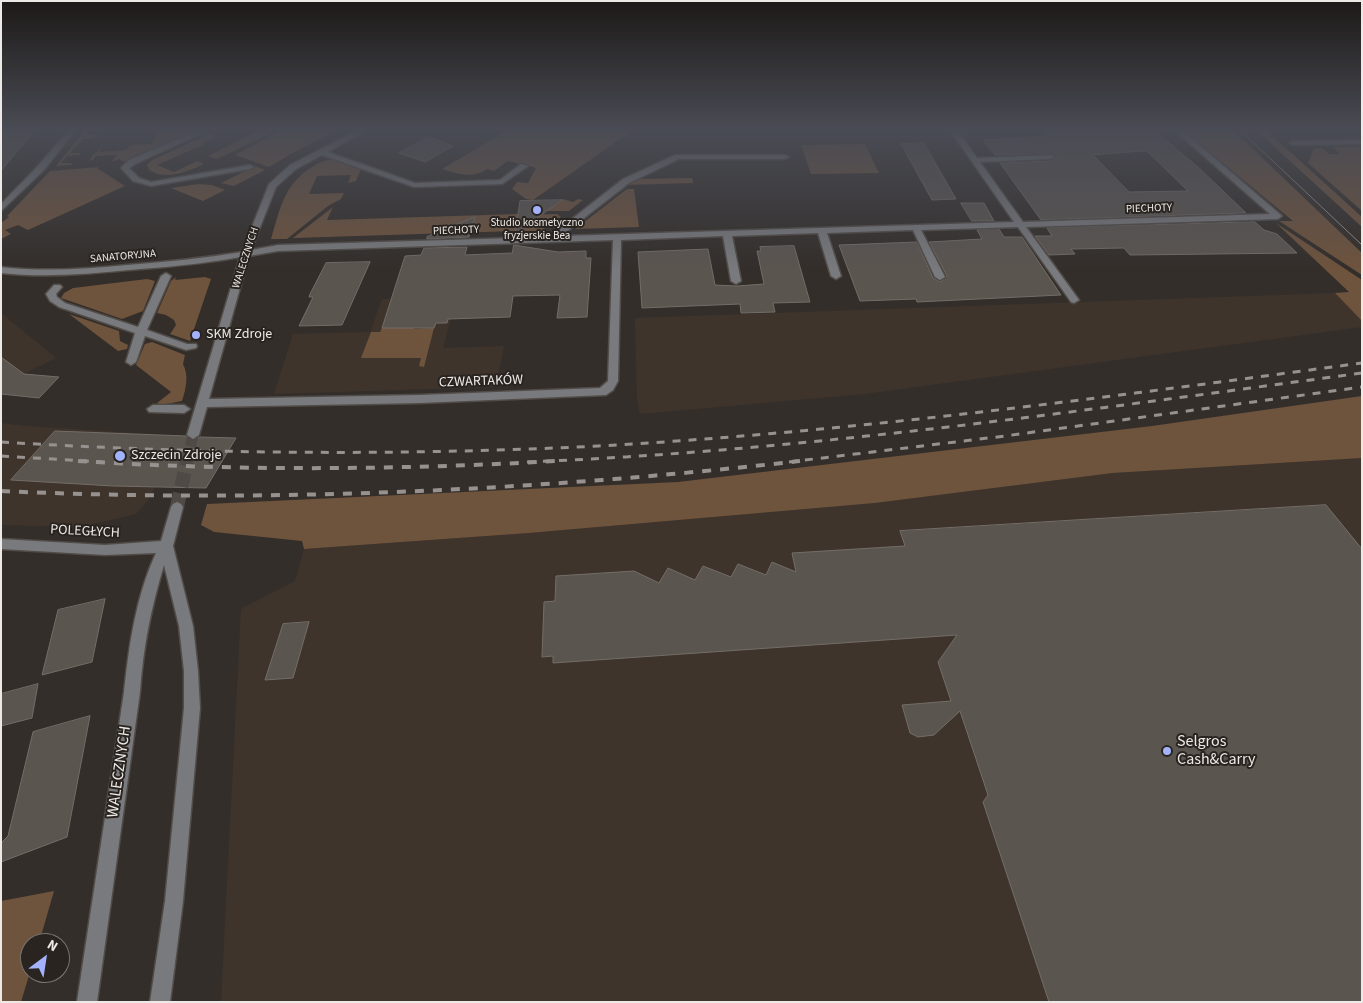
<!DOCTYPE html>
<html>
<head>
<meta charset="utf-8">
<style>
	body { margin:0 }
	#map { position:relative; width:1363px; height:1003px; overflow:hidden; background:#332e2a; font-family:"Source Sans 3",sans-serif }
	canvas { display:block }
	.frame { position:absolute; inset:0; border:2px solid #ede9e6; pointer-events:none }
	.north { position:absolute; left:20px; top:933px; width:50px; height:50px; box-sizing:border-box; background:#292420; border:1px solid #77736f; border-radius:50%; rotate:31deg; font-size:14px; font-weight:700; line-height:20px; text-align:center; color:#ede9e6 }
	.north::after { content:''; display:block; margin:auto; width:18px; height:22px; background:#a3b2fd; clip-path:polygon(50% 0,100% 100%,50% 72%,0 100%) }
</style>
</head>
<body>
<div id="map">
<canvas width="1363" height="1003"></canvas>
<div class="frame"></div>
<div class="north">N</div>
</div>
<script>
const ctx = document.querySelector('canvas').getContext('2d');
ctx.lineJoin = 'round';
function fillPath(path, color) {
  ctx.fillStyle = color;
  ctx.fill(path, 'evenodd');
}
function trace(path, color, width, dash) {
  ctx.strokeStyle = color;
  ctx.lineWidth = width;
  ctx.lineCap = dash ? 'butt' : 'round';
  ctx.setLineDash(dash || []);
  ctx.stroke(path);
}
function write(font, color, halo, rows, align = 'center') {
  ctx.font = font + ' "Source Sans 3",sans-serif';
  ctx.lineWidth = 4;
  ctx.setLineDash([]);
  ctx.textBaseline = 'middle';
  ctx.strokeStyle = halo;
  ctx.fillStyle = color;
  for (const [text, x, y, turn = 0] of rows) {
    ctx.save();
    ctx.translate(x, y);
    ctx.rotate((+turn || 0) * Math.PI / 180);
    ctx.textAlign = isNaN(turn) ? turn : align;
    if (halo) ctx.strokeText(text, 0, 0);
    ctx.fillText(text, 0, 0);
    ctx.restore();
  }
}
const built = new Path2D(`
	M1335 293 1362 321V327L864 394 640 414 637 400 635 318Z
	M456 298 443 348 504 346 496 387 274 394 293 334 370 332 382 299Z
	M1 313 56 358 1 385Z
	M1 423 25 426 169 435 158 480 148 500 136 514 80 527 1 525Z
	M1362 458V1002H221L241 609 295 581 304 549 529 533 875 503 1113 473Z`);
const green = new Path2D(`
	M85 130H91L88 134 99 135 91 139H83L70 153H81L79 155 67 156 61 163H73L71 165 56 166Z
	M161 130H197L124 162 120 159 111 162 117 155 96 156 92 161 90 160 92 156 102 147 99 152 126 150 130 145 152 144Z
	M260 130 274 132 217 159 208 156Z
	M282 130H337L291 154 269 167 235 155Z
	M508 130H633L533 200 526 199 512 189 517 182 528 183 536 168 508 161 494 171 487 169C472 179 458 174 442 169Z
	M1183 130H1233L1362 253V275L1279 221H1293Z
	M1256 130H1266L1362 217V227Z
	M209 134 216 137 203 143 205 144 157 165 174 172 197 161 204 164C187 172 166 181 149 170L147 165 152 160Z
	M865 144 879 173 811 174 801 145Z
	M1332 147H1359L1362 150V211L1308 163 1314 148H1322L1329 154H1340Z
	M334 159 361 169 356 181 348 183 351 175 317 176 309 194 344 193 341 199 328 206 287 239H271C280 209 284 184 312 167 320 162 325 160 334 159Z
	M255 166 265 170 234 186 221 183Z
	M99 167 97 168 125 186 28 230 18 225 5 230 11 234 1 239V223L9 217 7 216 50 171Z
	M692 178 693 183 624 185 640 179Z
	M198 184 212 185 225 190 203 201 171 188Z
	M627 189H634L639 227 575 229Z
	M563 199 573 202 578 199 583 200 569 211H545Z
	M333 207 327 220 518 214 515 231 293 238Z
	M557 214 561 217 541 231H522L525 215Z
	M1276 223 1362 280V321L1335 293 1349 292Z
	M176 277 175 280 205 277 211 279 190 341 170 334 176 325 174 320 166 315 157 313 171 281Z
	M147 279 155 281 143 311 122 319 61 298 64 293 73 288Z
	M69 314 119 331 120 341 128 345 127 349 118 351Z
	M415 325 414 329 434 328 424 367 419 366 421 358H361L371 332H380L382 328Z
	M152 342 185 355 183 364C189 376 186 388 182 401L161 405 157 403 171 392 136 365 145 344Z
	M1362 396V458L1113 473 875 503 529 533 304 549 302 541 214 532 201 525 207 504 678 482 1152 426Z
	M54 891 39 943H30V972L21 1002H1V901Z`);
const building = new Path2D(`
	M1 130H35L1 171Z
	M1096 130H1154L1199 168 1246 213 1041 220 1000 163 1050 161 1056 158 1055 154 995 155 983 140 1044 136 1042 133ZM1147 151 1188 191 1129 192 1093 155Z
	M429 137 453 146 425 162 399 153Z
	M924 143 956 199 932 200 901 144Z
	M562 200 515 234 520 201Z
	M961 203H984L994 221H972Z
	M475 217 469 237 427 239V237Z
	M1255 222 1264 230 1277 234 1297 253 1130 255 1124 248 1071 249 1075 254 1049 255 1035 236H1052L1047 228Z
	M999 229 1004 237H1022L1061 295 917 302 916 299 860 301 839 245 917 242 933 278 941 282 947 276 929 242 982 239 977 230Z
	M514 245 558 252 586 251V258H591L587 317 557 318 560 295 513 296 510 317 448 319 447 323H436L434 328H382L405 256 421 255 424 248 467 247 465 255 512 253Z
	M794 246 810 302 773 303 775 312 741 313 740 304 642 308 638 252 708 249 715 285 737 286 764 284 757 251H761L760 247Z
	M370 262 342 325 299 326 313 297H309L310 294 326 263Z
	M1 357 24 374 59 377 39 398 1 394Z
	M55 431 186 436 192 441 200 437 236 438 206 488 113 486 11 480Z
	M1326 505 1362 549V1002H1049L983 802 988 795 960 711 934 735 918 737 910 733 902 705 951 701 938 662 957 635 553 663V656L542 657 544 602 555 601 556 576 634 571 659 583 668 568 695 580 703 566 731 577 738 564 766 575 772 562 796 572 792 553 905 546 900 531Z
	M105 599 92 662 42 675 58 610Z
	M309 622 293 678 265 680 283 624Z
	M38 684 32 718 1 726V694Z
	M90 716 67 837 1 862V843L8 836 33 732Z`);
const minorTunnelFar1 = new Path2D(`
	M187 462 193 435`);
const minorTunnel = new Path2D(`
	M177 507 187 461`);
const minor = new Path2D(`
	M69 130H76L43 171 1 211V204L37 167Z
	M199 130H209L135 164 129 168 139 178 151 182 250 165 254 167 250 169 151 186 133 181 121 168 129 160Z
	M358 130H367L328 152 415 183 500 180 521 164 528 166 502 184 414 187 322 155 296 169 276 187 251 250 278 245 549 237 623 179 675 155H785L789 157 785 159H679L629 183 561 236 1014 222 950 130H957L977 158 1053 155 1054 157 1050 159 980 162 1023 222 1270 214 1174 130H1182L1282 216 1278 219 1026 227 1079 300 1074 303 1071 302 1018 227 921 230 945 277 940 280 935 277 913 230 827 233 841 276 836 279 831 276 818 233 732 236 741 281 736 284 731 281 723 236 621 240 618 381 613 390 606 395 420 403 207 407 199 435 193 439 187 435 240 257C203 264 166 267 129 270 86 274 44 278 1 273V267C44 272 85 269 127 265 166 262 204 258 242 252L269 184 290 165ZM613 240 608 381 600 388 420 395 209 399 249 256 278 251Z
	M1362 140V144L1293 145 1289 143 1293 141Z
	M166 273 171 276 147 330 187 344H196L197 346 196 348 186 350 145 336 136 362 131 365 126 362 135 333 59 307 50 301 46 294 54 285H60L62 287 56 294 57 297 65 303 138 327 161 276Z
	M153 405H184L190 409 184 413 149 412 147 409Z
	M177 502 181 504 183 507 173 546 193 626 198 671 200 708 183 901 170 1002H150L165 901 184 708V671L179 626 164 565C151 608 143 647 140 692L97 1002H77L124 692C129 645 136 596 156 553L105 555 1 549V539L105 545 161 541 171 507 173 504Z`);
const tram = new Path2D(`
	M1240 130 1362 245`);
const railFar1 = new Path2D(`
	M1 442C200 454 399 456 598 446 854 432 1108 397 1362 363
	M1 456 102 462
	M527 462C807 451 1085 410 1362 373
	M789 462 1005 436 1362 387`);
const rail = new Path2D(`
	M78 461C237 471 398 470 556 461
	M1 491C268 503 535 491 800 461`);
const markers = [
	[537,210,5,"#a3b2fd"],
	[196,335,5,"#a3b2fd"],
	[120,456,6,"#a3b2fd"],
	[1167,751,5,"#a3b2fd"]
];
const farStreetnames = [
	["PIECHOTY",1149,209,-2],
	["PIECHOTY",456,231,-2],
	["SANATORYJNA",123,257,-5],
	["WALECZNYCH",246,258,-72]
];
const farPoinames = [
	["Studio kosmetyczno",537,224],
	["fryzjerskie Bea",537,237]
];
const poiNames = [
	["SKM Zdroje",206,335],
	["Szczecin Zdroje",131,456]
];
const streetNames = [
	["CZWARTAKÓW",481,382,-2],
	["POLEGŁYCH",85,532,3]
];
const nearPoinames = [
	["Selgros",1177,742],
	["Cash&Carry",1177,760]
];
const nearStreetnames = [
	["WALECZNYCH",120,772,-82]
];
fillPath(built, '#3f342c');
fillPath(green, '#6e533d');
fillPath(building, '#5b5550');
trace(building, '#736d68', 1);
trace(minorTunnelFar1, '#4f4a46', 11, [11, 5]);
trace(minorTunnel, '#4f4a46', 14, [14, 7]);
trace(minor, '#514c48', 3);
fillPath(minor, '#797a7d');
trace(tram, '#97928f', 1);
trace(railFar1, '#97928f', 3, [8, 8]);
trace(rail, '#97928f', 4, [9, 9]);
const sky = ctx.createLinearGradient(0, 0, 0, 271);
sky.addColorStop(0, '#1c1917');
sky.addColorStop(0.48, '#4a4c55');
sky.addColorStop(1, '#4a4c5500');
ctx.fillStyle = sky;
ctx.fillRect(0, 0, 1363, 271);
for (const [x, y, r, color] of markers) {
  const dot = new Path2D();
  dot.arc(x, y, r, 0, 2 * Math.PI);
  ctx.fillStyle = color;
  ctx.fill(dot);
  trace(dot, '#292420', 2);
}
write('11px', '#ede9e6', '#292420', farStreetnames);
write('11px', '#ede9e6', '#292420', farPoinames);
write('14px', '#ede9e6', '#292420', poiNames, 'left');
write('14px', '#ede9e6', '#292420', streetNames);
write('16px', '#ede9e6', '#292420', nearPoinames, 'left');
write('16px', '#ede9e6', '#292420', nearStreetnames);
</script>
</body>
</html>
